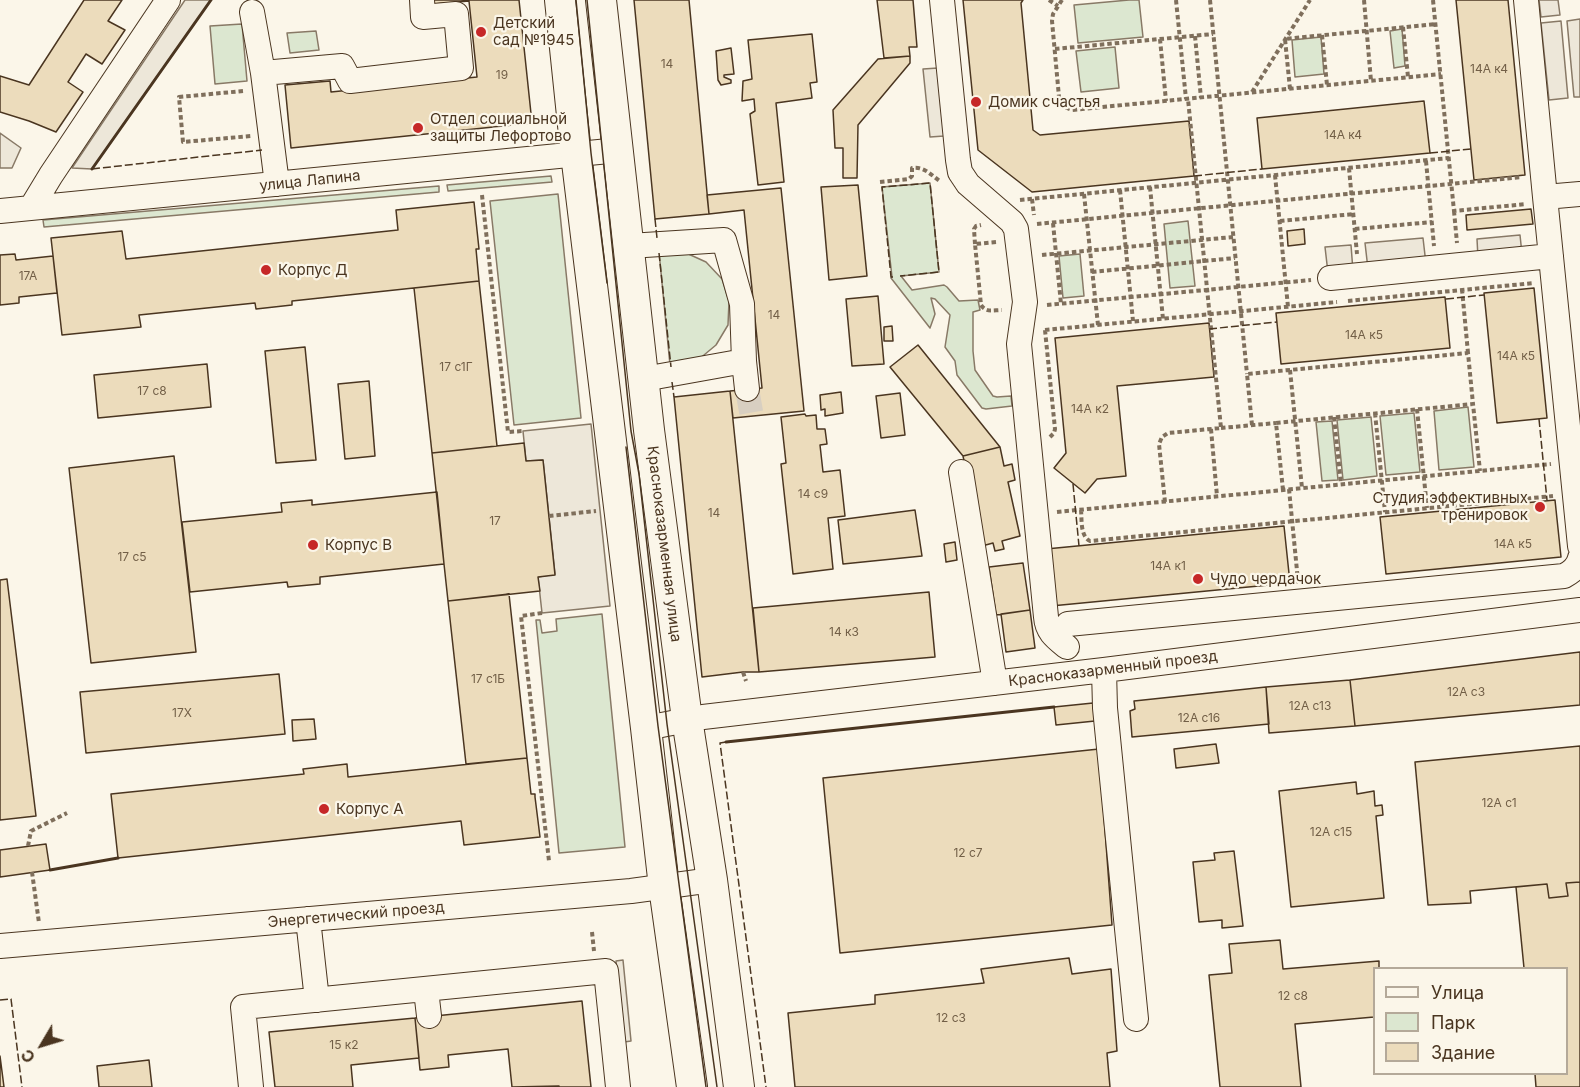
<!DOCTYPE html>
<html>
<head>
<meta charset="utf-8">
<style>
	body { margin:0 }
	#map { position:relative; width:1580px; height:1087px; overflow:hidden; background:#fbf6e9; font-family:Inter,sans-serif }
	canvas { display:block }
	.legend { position:absolute; left:1373px; top:967px; width:195px; height:108px; box-sizing:border-box; background:#fbf6e9; border:2px solid #b4a999; margin:0; padding:8px 10px; list-style:none; font-size:18px; color:#4a3520 }
	.legend li { display:flex; align-items:center; gap:12px; height:30px }
	.legend b { width:30px; border:2px solid #b4a999 }
	.north { position:absolute; left:12px; top:1015px; width:60px; height:60px; -webkit-text-stroke:4px #fbf6e9; paint-order:stroke; rotate:232deg; font-size:16px; font-weight:700; line-height:24px; text-align:center; color:#4a3520 }
	.north::after { content:''; display:block; margin:auto; width:21px; height:27px; background:#4a3520; clip-path:polygon(50% 0,100% 100%,50% 72%,0 100%) }
</style>
</head>
<body>
<div id="map">
<canvas width="1580" height="1087"></canvas>
<ul class="legend">
<li><b style="height:8px;background:#fbf6e9"></b>Улица</li>
<li><b style="height:16px;background:#dce7d0"></b>Парк</li>
<li><b style="height:16px;background:#ecdcbc"></b>Здание</li>
</ul>
<div class="north">С</div>
</div>
<script>
const ctx = document.querySelector('canvas').getContext('2d');
ctx.lineJoin = 'round';
function fillPath(path, color) {
  ctx.fillStyle = color;
  ctx.fill(path, 'evenodd');
}
function trace(path, color, width, dash) {
  ctx.strokeStyle = color;
  ctx.lineWidth = width;
  ctx.lineCap = dash ? 'butt' : 'round';
  ctx.setLineDash(dash || []);
  ctx.stroke(path);
}
function write(font, color, halo, rows, align = 'center') {
  ctx.font = font + ' Inter,sans-serif';
  ctx.lineWidth = 4.5;
  ctx.setLineDash([]);
  ctx.textBaseline = 'middle';
  ctx.strokeStyle = halo;
  ctx.fillStyle = color;
  for (const [text, x, y, turn = 0] of rows) {
    ctx.save();
    ctx.translate(x, y);
    ctx.rotate((+turn || 0) * Math.PI / 180);
    ctx.textAlign = isNaN(turn) ? turn : align;
    if (halo) ctx.strokeText(text, 0, 0);
    ctx.fillText(text, 0, 0);
    ctx.restore();
  }
}
const green = new Path2D(`
	M1129 0H1139L1143 37 1078 43 1074 5Z
	M242 24 247 81 215 84 210 26Z
	M1402 29 1405 66 1394 68 1390 31Z
	M316 31 319 50 290 53 287 33Z
	M1321 37 1324 74 1295 77 1292 40Z
	M1115 47 1119 88 1081 92 1076 51Z
	M551 176 552 182 448 191 447 185Z
	M930 183 939 272 901 276 912 290 944 285 947 287 959 301 978 300 980 310 973 312V351L975 370 993 396 997 397 1011 396 1012 406 986 409 982 408 957 375 955 361 945 347 950 315 935 299 931 298 935 314 930 328 891 278 892 277 882 187Z
	M439 186V192L44 227 43 220Z
	M558 194 581 418 514 425 490 201Z
	M1188 221 1195 286 1170 288 1164 224Z
	M659 252H684L706 262 722 279 729 301 728 325 716 345 698 360 670 365Z
	M1080 254 1084 296 1063 298 1059 256Z
	M1468 407 1474 467 1439 470 1434 411Z
	M1414 413 1420 472 1386 475 1380 416Z
	M1371 417 1377 476 1343 480 1337 420Z
	M1332 421 1338 480 1322 481 1316 422Z
	M602 614 625 847 559 853 536 620H540L542 633 557 631 556 619Z`);
const parking = new Path2D(`
	M185 0H211L92 169 72 168Z
	M1539 0H1558L1560 15 1541 17Z
	M1580 19V97H1574L1567 21Z
	M1561 21 1568 98 1549 100 1541 23Z
	M938 68 944 136 930 137 923 69Z
	M0 133 21 148 12 168H0Z
	M1520 235 1522 254 1478 258 1477 239Z
	M1423 238 1426 264 1368 269 1365 243Z
	M1351 245 1353 271 1328 273 1325 247Z
	M591 424 610 606 542 613 538 577 555 574 543 460 526 461 523 431Z
	M623 960 631 1041 624 1042 616 961Z`);
const building = new Path2D(`
	M84 0H122L108 21 125 30 102 64 86 54 68 82 83 92 56 132 29 121 0 112V76L29 85Z
	M434 0H519L532 123 291 148 285 85 330 81 331 92 477 77 469 1 434 4Z
	M634 0H689L709 214 655 219Z
	M877 0H913L917 47H909L910 56 884 58Z
	M963 0H1023L1021 3 1033 130 1040 135 1189 121 1194 176 1032 192 978 150Z
	M1456 0H1508L1525 175 1474 180Z
	M812 34 817 82 810 83 812 98 776 103 784 182 758 185 750 114 755 111 754 99 742 101 743 81 752 79 748 40Z
	M731 48 734 74 724 75V77L731 80V83L721 85 718 80 716 51Z
	M910 56V63L858 125 857 178H843V148H835L833 110 878 59Z
	M1424 101 1430 153 1262 169 1257 118Z
	M858 185 867 276 829 280 821 187Z
	M781 188 804 411 733 418 730 391 762 388 744 210 709 214 707 195Z
	M474 202 479 249H476L479 281 292 301V305L256 309 255 303 139 315 141 327 62 335 51 238 122 231 126 259 398 230 396 210Z
	M1531 209 1533 224 1467 230 1466 215Z
	M1304 229 1305 244 1288 246 1287 231Z
	M15 254 16 260 53 256 57 293 19 297V303L0 305V255Z
	M479 281 497 446 432 453 414 288Z
	M1534 288 1547 418 1497 423 1484 293Z
	M878 296 884 364 852 366 846 299Z
	M1445 297 1450 348 1281 364 1276 313Z
	M1209 323 1214 377 1117 386 1126 476 1097 479 1085 493 1054 468 1066 453 1055 338Z
	M892 326 893 341H884V327Z
	M918 345 1000 447 963 456 890 367Z
	M305 347 316 460 276 463 265 351Z
	M207 364 211 407 98 418 94 375Z
	M369 381 375 456 345 459 338 384Z
	M730 391 759 672H743L702 677 674 397Z
	M841 392 843 413 825 416V409L821 410 820 395Z
	M900 393 905 435 881 438 876 396Z
	M805 414 806 416 816 415 817 429H825L827 444 820 445 823 472 840 470 845 516 828 518 833 569 793 574 781 464 786 463 781 417Z
	M524 443 526 461 543 460 555 575 538 577 540 591 448 601 432 453Z
	M1000 447 1004 466 1012 464 1015 480 1008 482 1020 536 1002 541 1004 549 995 551 993 543 982 546 963 456Z
	M174 456 196 652 91 663 69 468Z
	M437 492 444 564 320 577V584L288 587 287 582 190 592 182 522 282 512 281 503 312 500V505Z
	M1555 500 1561 557 1386 574 1380 517Z
	M915 510 922 556 843 564 838 520Z
	M1284 526 1290 583 1051 606 1046 549Z
	M955 542 957 560 946 562 944 544Z
	M1023 563 1030 610 996 615 989 567Z
	M7 579 36 816 0 820V580Z
	M929 592 935 657 759 672 753 608Z
	M509 594 527 758 466 764 448 601Z
	M1030 610 1035 648 1006 652 1001 614Z
	M1580 652V705L1355 726 1350 680Z
	M279 674 285 734 86 753 80 692Z
	M1350 680 1355 726 1269 733 1266 687Z
	M1266 687 1269 724 1132 737 1130 711 1135 709 1134 701Z
	M1093 703 1095 721 1056 725 1054 707Z
	M314 719 316 739 293 741 292 720Z
	M1216 744 1219 763 1176 768 1174 749Z
	M1580 746V882L1566 883 1568 896 1549 898 1547 884 1470 891 1471 903 1428 905 1415 762Z
	M1099 749 1112 925 840 953 823 778Z
	M527 758 531 794H535V797L540 837 464 845 461 821 118 858 111 794 304 774 303 769 347 764 348 777Z
	M1356 782 1357 794 1374 791 1375 806 1382 805 1383 815 1376 816 1384 898 1291 907 1279 791Z
	M46 844 50 870 0 877V850Z
	M1234 851 1243 926 1222 928V920L1199 922 1193 862 1215 860 1214 853Z
	M1580 882V1087H1536L1535 1074H1566V968H1524L1516 887 1547 884 1549 898 1568 896 1566 883Z
	M1280 940 1283 969 1379 961V968H1374V1017L1295 1024 1301 1087H1220L1209 975 1232 973 1229 944Z
	M1069 958 1072 974 1111 969 1117 1051 1107 1053 1110 1087H795L788 1013 875 1004V995L984 983 981 969Z
	M582 1001 591 1087H559V1086L512 1087 508 1049 448 1055 449 1067 420 1070 415 1018Z
	M415 1018 419 1058 351 1065 353 1087H275L269 1032Z
	M0 1056 4 1087H0Z
	M149 1060 152 1087H99L97 1066Z`);
const minorTunnel = new Path2D(`
	M747 389 752 417`);
const path = new Path2D(`
	M1049 0 1058 6
	M1062 0 1053 14 1052 21 1059 97 1065 107 1072 110 1441 74
	M1176 0 1186 99
	M1210 0 1247 374
	M1364 0 1371 81
	M1433 0 1454 211 1526 204
	M1403 27 1408 77
	M1322 35 1327 85
	M1195 36 1201 98
	M1160 39 1166 101
	M1055 49 1213 34
	M1290 89 1285 39 1436 24
	M243 91 179 97 183 142 251 136
	M1252 92 1310 0
	M1426 161 1434 246
	M1349 168 1357 254
	M1275 175 1288 307
	M880 182 909 179 912 176V168C924 166 931 175 941 182
	M1150 187 1163 319
	M1120 190 1133 321
	M1084 194 1098 325
	M482 195 508 432 523 431
	M1032 199 1034 215
	M1020 200 1449 158
	M1454 211 1457 243
	M1280 221 1354 214
	M1053 223 1061 304
	M1037 224 1522 177
	M1355 229 1432 222
	M996 242 975 244 981 305C986 313 993 310 1002 310
	M975 244 974 229 976 226 981 225
	M1042 255 1233 237
	M1092 272 1235 258
	M1462 289 1468 353
	M1348 301 1534 283
	M1047 305 1311 280
	M1045 330 1337 302
	M1045 330 1055 429 1054 433 1050 437
	M1290 370 1302 488
	M1417 409 1427 508
	M1375 413 1385 512
	M1334 417 1341 484
	M1252 425 1247 374 1468 353 1473 404
	M1221 428 1276 423
	M1211 429 1217 496
	M1289 489 1298 581
	M1283 490 1276 423 1473 404 1480 471
	M1165 502 1159 444 1162 437 1168 433 1221 428 1188 99
	M1081 510C1082 520 1080 536 1090 541L1553 496
	M1057 512 1551 464
	M549 516 596 511
	M542 613 521 616 549 861
	M743 672 746 681
	M28 846 31 831 67 813
	M32 872 39 923
	M592 932 594 951`);
const minor = new Path2D(`
	M942 0 958 160 960 172 968 184 1012 222 1016 229 1025 302 1019 344 1046 617C1047 632 1056 638 1067 647
	M1526 0 1545 197
	M252 12 263 73
	M277 184 263 73 342 66 350 81 461 68 456 14 423 17 422 0
	M1580 194 1545 197 1580 546
	M31 208 51 175 168 0
	M0 211 619 150
	M629 246 724 240 742 304 744 361 644 379
	M1330 278 1551 256
	M744 361 747 389
	M961 472 995 683
	M1068 624 1564 576C1572 572 1578 567 1580 558
	M1104 670 1105 708 1136 1019
	M646 728 703 717 1104 670 1580 610
	M308 919 317 1000
	M0 946 631 891 712 880
	M426 990 429 1016
	M251 1087 243 1007 606 971 618 1087`);
const major = new Path2D(`
	M560 0 576 154 646 728 664 887 692 1087
	M601 0 649 430 687 719 712 880 739 1087`);
const tram = new Path2D(`
	M576 0 591 153 607 283
	M587 0 631 431 639 474 667 724 717 1087
	M626 447 658 726 706 1087`);
const fence = new Path2D(`
	M1430 153 1471 149
	M92 169 262 150
	M1194 176 1262 169
	M655 219 657 238
	M659 253 671 367
	M893 277H891L882 187 930 183 939 272 900 276
	M1446 299 1484 295
	M1209 329 1277 322
	M672 382 674 397
	M1539 419 1547 500
	M1073 484 1079 546
	M1290 583 1318 581
	M726 742 720 743 766 1087
	M0 1000 11 999 22 1087`);
const wall = new Path2D(`
	M92 169 211 0
	M726 742 1054 707
	M50 870 118 858`);
const markers = [
	[481,32,6,"#c62828"],
	[976,102,6,"#c62828"],
	[418,128,6,"#c62828"],
	[266,270,6,"#c62828"],
	[1540,507,6,"#c62828"],
	[313,545,6,"#c62828"],
	[1198,579,6,"#c62828"],
	[324,809,6,"#c62828"]
];
const numberNames = [
	["14",667,64],
	["14А к4",1489,69],
	["19",502,75],
	["14А к4",1343,135],
	["17А",28,276],
	["14",774,315],
	["14А к5",1364,335],
	["14А к5",1516,356],
	["17 с1Г",456,367],
	["17 с8",152,391],
	["14А к2",1090,409],
	["14 с9",813,494],
	["14",714,513],
	["17",495,521],
	["14А к5",1513,544],
	["17 с5",132,557],
	["14А к1",1168,566],
	["14 к3",844,632],
	["17 с1Б",488,679],
	["12А с3",1466,692],
	["12А с13",1310,706],
	["17Х",182,713],
	["12А с16",1199,718],
	["12А с1",1499,803],
	["12А с15",1331,832],
	["12 с7",968,853],
	["12 с8",1293,996],
	["12 с3",951,1018],
	["15 к2",344,1045]
];
const poiNames = [
	["Детский",493,23],
	["сад №1945",493,40],
	["Домик счастья",988,102],
	["Отдел социальной",430,119],
	["защиты Лефортово",430,136],
	["Корпус Д",278,270],
	["Студия эффективных",1528,498,"right"],
	["тренировок",1528,515,"right"],
	["Корпус В",325,545],
	["Чудо чердачок",1210,579],
	["Корпус А",336,809]
];
const streetNames = [
	["улица Лапина",310,181,-6],
	["Красноказарменная улица",664,544,83],
	["Красноказарменный проезд",1113,669,-7],
	["Энергетический проезд",356,915,-5]
];
fillPath(green, '#dce7d0');
trace(green, '#887966', 1.5);
fillPath(parking, '#ede7d9');
trace(parking, '#887966', 1.5);
fillPath(building, '#ecdcbc');
trace(building, '#4a3520', 1.5);
trace(minorTunnel, '#d8cfc1', 24, [24, 12]);
trace(minor, '#4a3520', 26);
trace(major, '#4a3520', 32);
trace(path, '#7f6f5c', 4, [4.5, 3]);
trace(minor, '#fbf6e9', 24);
trace(major, '#fbf6e9', 30);
trace(tram, '#4a3520', 1.5);
trace(fence, '#4a3520', 1.5, [8, 3]);
trace(wall, '#4a3520', 3);
for (const [x, y, r, color] of markers) {
  const dot = new Path2D();
  dot.arc(x, y, r, 0, 2 * Math.PI);
  ctx.fillStyle = color;
  ctx.fill(dot);
  trace(dot, '#fbf6e9', 2);
}
write('12px', '#725f47', null, numberNames);
write('15px', '#4a3520', '#fbf6e9', poiNames, 'left');
write('15px', '#4a3520', '#fbf6e9', streetNames);
</script>
</body>
</html>
